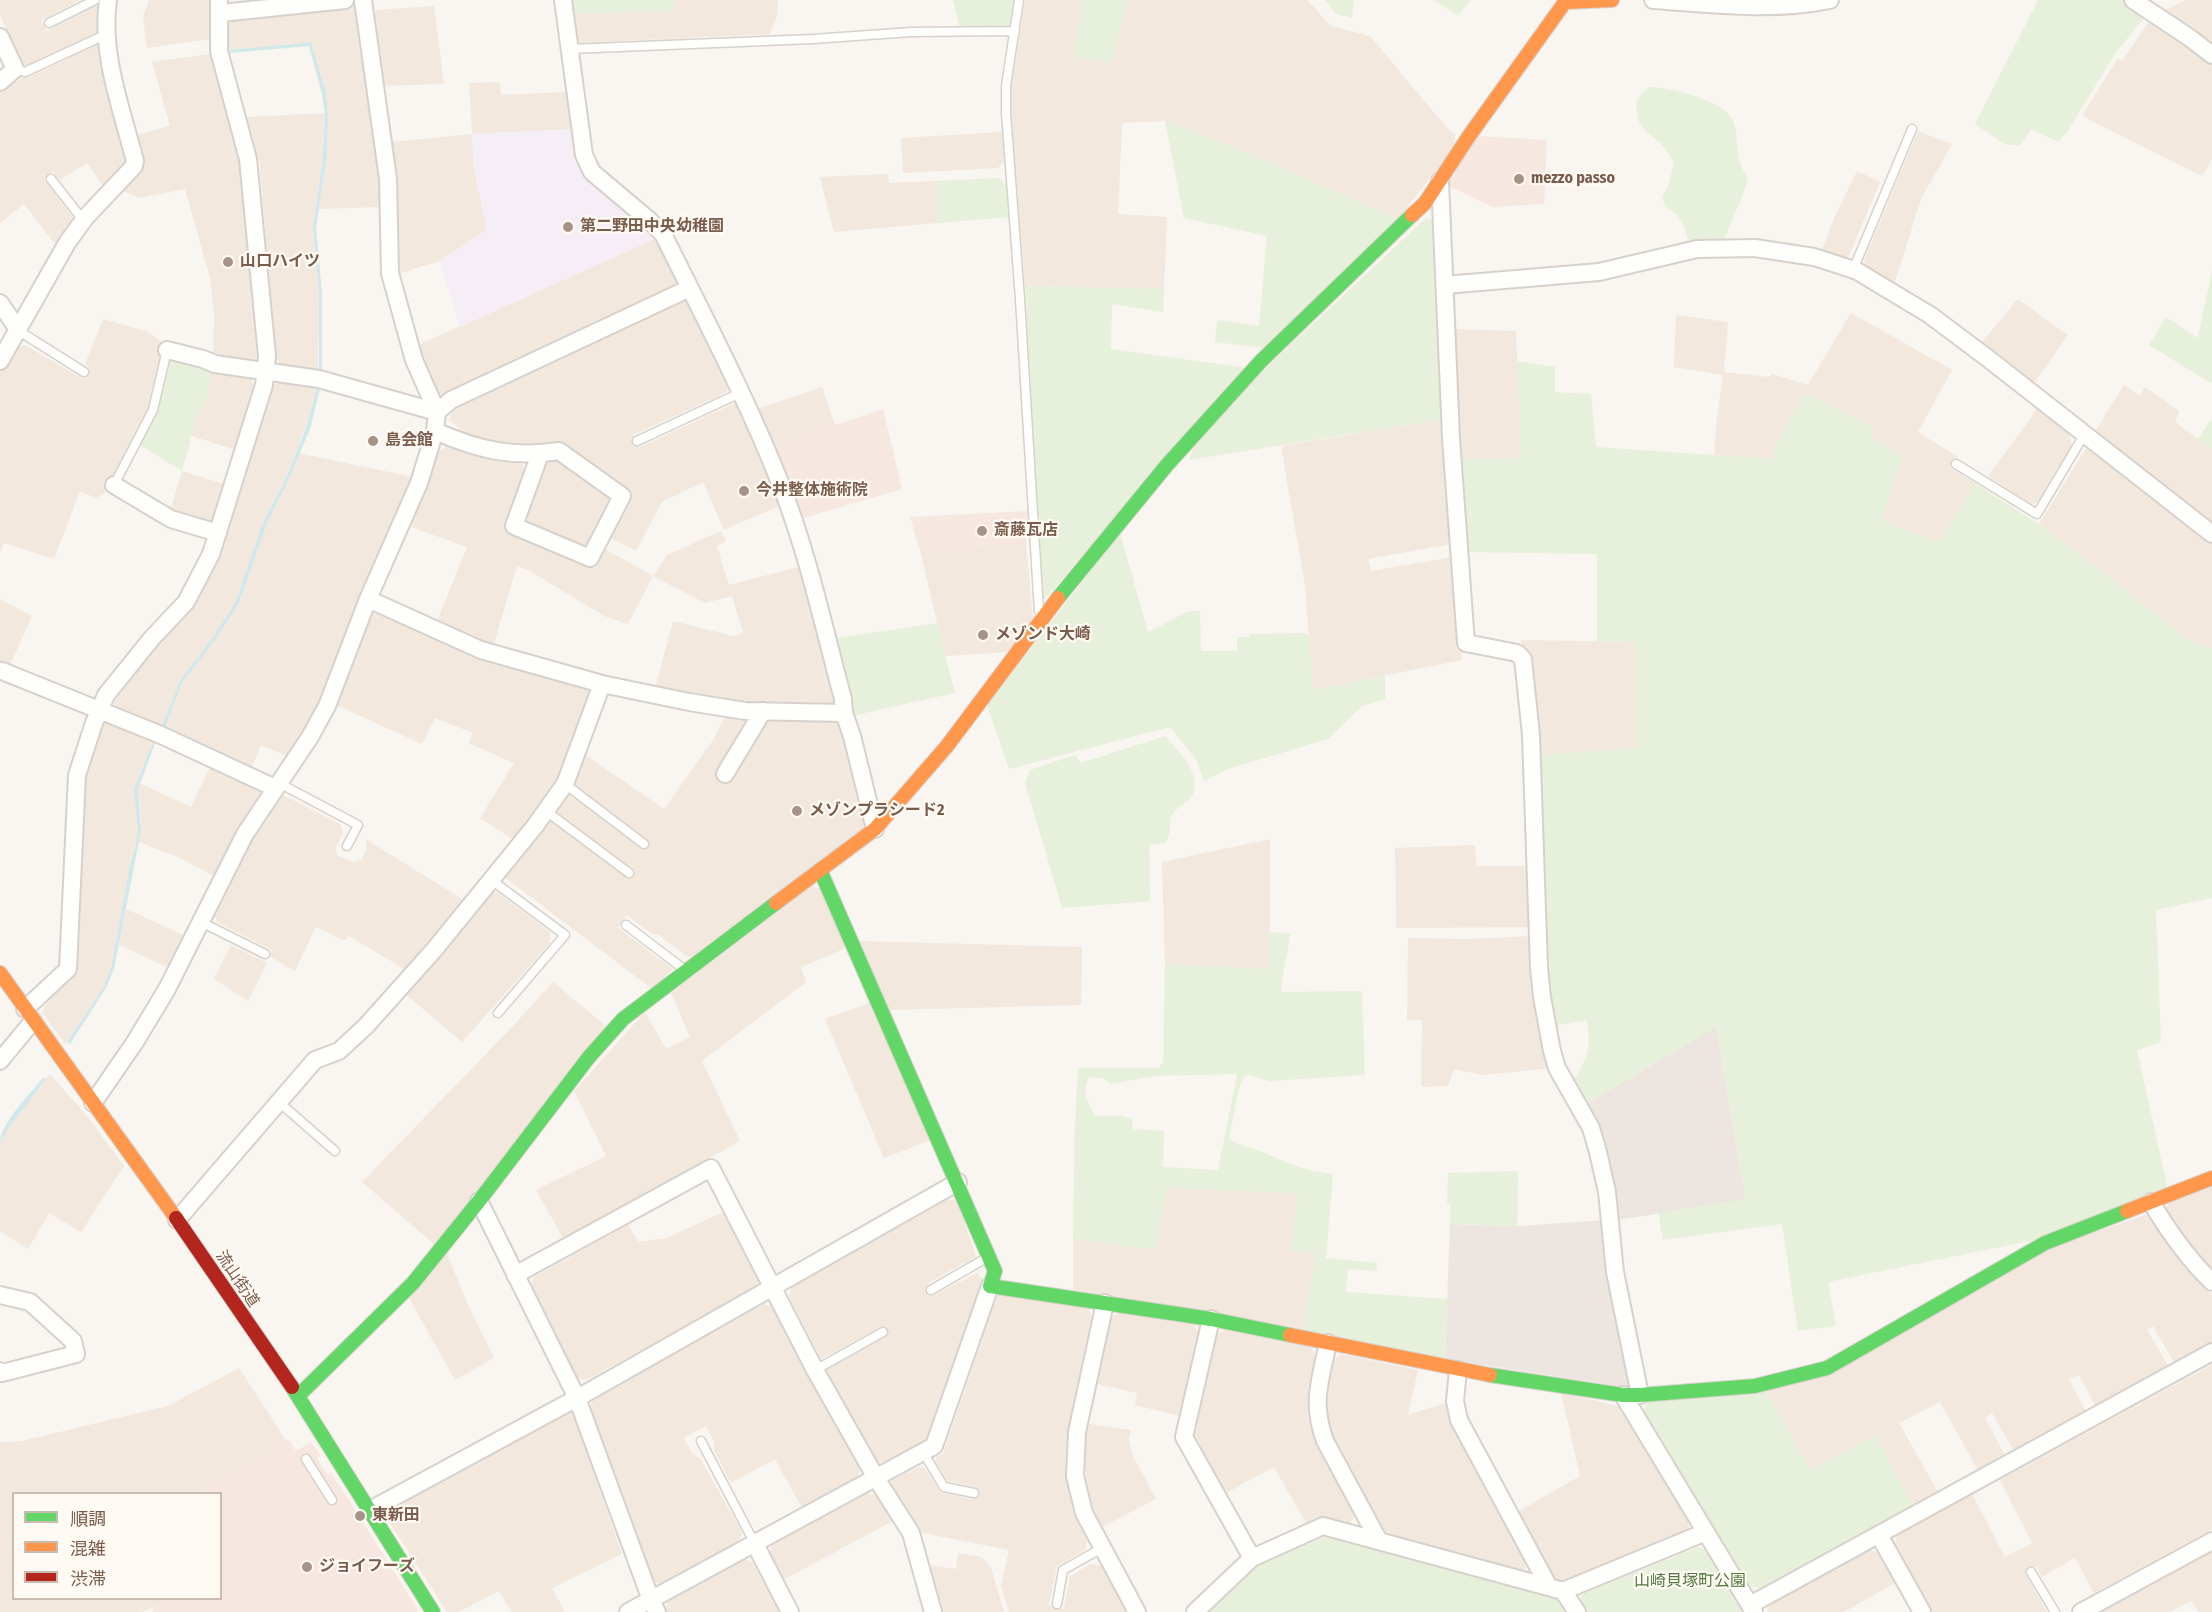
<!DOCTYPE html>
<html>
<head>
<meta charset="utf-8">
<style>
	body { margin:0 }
	#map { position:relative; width:2212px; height:1612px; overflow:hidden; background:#f9f5f0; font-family:"Fira Sans Condensed","Noto Sans JP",sans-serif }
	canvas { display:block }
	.legend { position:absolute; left:12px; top:1492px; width:210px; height:108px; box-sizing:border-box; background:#fffaf3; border:2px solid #cabbb1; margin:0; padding:8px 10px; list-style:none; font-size:18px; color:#7a5c4d }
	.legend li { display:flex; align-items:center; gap:12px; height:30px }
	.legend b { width:30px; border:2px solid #cabbb1 }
</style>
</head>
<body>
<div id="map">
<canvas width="2212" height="1612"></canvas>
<ul class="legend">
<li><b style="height:8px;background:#63d668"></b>順調</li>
<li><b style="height:8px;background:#ff974d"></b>混雑</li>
<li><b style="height:8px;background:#b3261e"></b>渋滞</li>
</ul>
</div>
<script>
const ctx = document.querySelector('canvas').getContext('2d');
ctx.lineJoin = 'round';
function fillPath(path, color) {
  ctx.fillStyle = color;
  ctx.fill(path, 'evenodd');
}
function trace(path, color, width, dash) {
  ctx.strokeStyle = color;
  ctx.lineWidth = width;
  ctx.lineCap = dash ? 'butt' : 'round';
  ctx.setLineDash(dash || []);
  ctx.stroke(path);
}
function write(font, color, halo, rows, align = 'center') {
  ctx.font = font + ' "Fira Sans Condensed","Noto Sans JP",sans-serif';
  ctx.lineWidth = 4.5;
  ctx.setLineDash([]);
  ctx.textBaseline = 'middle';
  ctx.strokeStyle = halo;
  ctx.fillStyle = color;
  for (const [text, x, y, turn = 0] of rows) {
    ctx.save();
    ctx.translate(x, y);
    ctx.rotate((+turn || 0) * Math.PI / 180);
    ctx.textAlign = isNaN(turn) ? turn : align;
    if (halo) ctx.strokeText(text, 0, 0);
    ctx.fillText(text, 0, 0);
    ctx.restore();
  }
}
const residential = new Path2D(`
	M0 0H80L41 20 47 31 103 2V33L25 69 0 15Z
	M149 0H213L215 33 211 39 147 48 143 17Z
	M350 0H357L361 33 358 34 380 174 381 207 319 209 327 156 328 115 326 93 311 42 228 50 227 24 232 18Z
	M674 0H778L777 16 770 34 579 43 574 40 570 14 674 11Z
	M1025 0H1082L1074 56 1110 63 1128 0H1307L1331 26 1370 36 1446 127 1455 134 1454 147 1398 219 1244 151 1165 121 1122 123 1118 214 1167 217 1164 289 1025 286 1012 129 1011 88Z
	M2187 0H2212V47L2162 11Z
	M434 6 444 84 382 86 371 16 377 10Z
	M2150 20 2190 46 2212 65V159L2202 176 2082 116 2117 59 2122 61Z
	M103 39 130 162 105 189 87 163 60 180 53 172 44 179 74 219 73 225 59 249 24 204 0 223V91L27 75 29 77 66 60 65 57Z
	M210 54 240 164 258 356 251 362 213 357 214 315 210 278 185 189 139 198 121 190 136 135 170 126 152 62Z
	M500 82 501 95 566 92 571 95 576 129 472 134 474 168 487 230 440 261 398 274 396 173 391 142 472 134 469 83Z
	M325 113 323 156 313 228 319 292 318 373 283 366 277 360 259 161 247 117Z
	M1918 131 1952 144 1921 199 1894 285 1867 268 1864 260Z
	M1003 132 1005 160 998 168 903 173 901 138Z
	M1857 171 1880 182 1849 256 1841 259 1821 253 1834 218Z
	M888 174 889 183 935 181 938 223 834 232 820 177Z
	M659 237 680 279 677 288 445 396 437 393 418 345Z
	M683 299 692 302 729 378 727 392 633 435 638 448 739 401 783 504 724 530 703 482 662 502 636 551 610 538 632 494 563 445H524L489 441 466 434 449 420 455 406Z
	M2018 299 2068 335 2037 379 2031 384 1980 344Z
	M1851 313 1952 370 1918 432 1958 457 1951 468 1976 484 1938 543 1881 520 1898 467 1903 458 1870 437 1873 428 1804 393 1782 433 1771 459 1714 455 1716 425 1723 375 1674 367 1676 315 1728 322 1724 372 1769 377 1772 374 1808 385Z
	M103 319 146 331 165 344 152 404 139 432 106 492 96 498 80 491 54 559 4 543 0 552V372L16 347 25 345 83 379 90 368 85 364Z
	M1453 329 1516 331 1521 458 1460 459Z
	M211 371 250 377 254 385 234 449 191 436 197 416 207 399Z
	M282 381 317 386 313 407 283 485 264 520 235 603 215 634 180 681 161 727 116 709 114 701 161 640 192 609 219 559 274 385Z
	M2124 385 2140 396 2145 387 2179 411 2175 422 2212 449V527L2093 435Z
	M822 387 835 425 770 447 754 410Z
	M2038 408 2069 432 2072 447 2038 502 2031 504 1988 476Z
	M1444 419 1452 544 1368 559 1371 571 1453 557 1462 660 1313 690 1305 586 1281 446Z
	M2088 445 2212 542V648L2187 639 2118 584 2039 524Z
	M446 447 483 459 522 464 526 472 504 530 594 568 605 549 653 576 667 555 721 531 726 541 717 546 729 585 802 566 839 702 835 707 762 706 655 689 673 621 733 636 743 633 732 596 705 603 653 576 628 624 604 616 530 571 517 566 493 647 436 624 467 547 408 526 437 452Z
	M298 453 413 477 379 553 320 703 287 756 261 745 250 771 163 731 182 683 238 605 268 521 286 485Z
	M556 459 608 495 610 504 591 543 582 547 530 524 526 516 547 462Z
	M182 471 224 484 211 524 176 512 171 508Z
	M1026 544 1033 620 1009 652 945 656 920 550Z
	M0 599 32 616 9 667 0 664Z
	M378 611 587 686 591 694 559 782H556L514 840 480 818 514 763 468 743 473 733 435 718 422 744 336 705 357 654 370 614Z
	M1521 640 1636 642V748L1538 755 1527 649 1522 647Z
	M726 714 744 717 747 725 766 718 836 720 843 725 867 825 694 957 686 956 659 935 652 934 627 915 618 928 673 969 652 989 503 876 550 818 633 872 554 813 572 785 584 754 664 809 713 740Z
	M110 722 154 739 137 780 138 831 135 848 130 865 111 968 103 988 65 1044 42 1012 53 993 78 973 86 775 101 726Z
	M212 763 259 786 262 795 215 877 180 858 139 842 141 821 138 789 139 783 191 807Z
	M281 794 340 824 343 833 335 848 338 856 352 862 361 860 367 848 365 839 464 900 406 970 349 936 344 941 316 927 295 971 269 956 272 950 217 922 214 914 249 843Z
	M1270 839V969L1165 964 1162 862Z
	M1475 845 1476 866H1530L1533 927 1396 928 1395 848Z
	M812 886 821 889 846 948 801 967 806 982 702 1061 740 1141 564 1240 536 1190 606 1156 574 1091 645 1012 666 1049 690 1037 671 993Z
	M492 889 550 932V943L462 1042 404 993Z
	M126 909 186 936 169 968 119 945Z
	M1533 936 1552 1068 1483 1075 1454 1069 1448 1086 1421 1087 1422 1020H1407L1408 938 1467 939Z
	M858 941 1082 947 1081 1005 888 1010Z
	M231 945 267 963 248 1001 214 979Z
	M553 982 607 1027 436 1246 362 1182 513 1026Z
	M869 1003 931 1140 884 1158 825 1019Z
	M50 1074 87 1116 124 1166 81 1232 49 1213 28 1249 0 1231V1142L8 1129Z
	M2212 1185V1269L2182 1236 2165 1212 2169 1202Z
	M1167 1188 1298 1193 1291 1249 1316 1254 1302 1330 1073 1290V1239L1156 1250Z
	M949 1199 958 1202 976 1257 928 1283 934 1295 977 1273 983 1279 927 1440 885 1463 876 1460 826 1369 887 1336 883 1326 821 1359 789 1296 792 1287Z
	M724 1212 759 1279 756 1288 586 1380 577 1378 531 1286 534 1277 628 1225 639 1242 666 1238Z
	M2145 1215 2152 1218 2160 1234 2184 1268 2212 1295V1344L2175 1364 2153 1326 2147 1330 2169 1367 2096 1407 2079 1375 2069 1379 2086 1412 2014 1451 1992 1413 1985 1418 2005 1455 1978 1470 1940 1402 1899 1423 1938 1492 1913 1506 1876 1435 1810 1470 1766 1392 2059 1245Z
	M447 1254 468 1305 494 1358 455 1380 409 1298Z
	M998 1293 1087 1308 1093 1316 1070 1420 1065 1463 1071 1501 1087 1541 1085 1550 1057 1566 1049 1605 1064 1609 1070 1576 1092 1564 1102 1566 1127 1612H1009L1001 1586 1009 1550 918 1532 891 1488 893 1480 918 1467 924 1468 941 1493 972 1499 975 1487 948 1481 935 1461 937 1456 943 1454Z
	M764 1304 772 1307 860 1469 857 1478 802 1508 775 1459 731 1483 714 1450V1441L706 1426 684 1438 692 1453 700 1458 742 1532 739 1542 660 1584 651 1581 590 1406 594 1397Z
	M1118 1313 1194 1325 1199 1333 1180 1416 1135 1405 1137 1393 1097 1384 1111 1318Z
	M1225 1330 1310 1347 1316 1355 1308 1388V1418L1321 1452 1355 1516 1350 1523 1322 1516 1306 1523 1274 1467 1226 1493 1195 1435 1217 1335Z
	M1341 1354 1418 1370 1408 1415 1449 1402 1529 1563 1523 1571 1386 1534 1335 1439 1329 1424 1326 1408 1327 1391 1334 1359Z
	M2212 1365V1529L2094 1593 2075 1558 2042 1577 2036 1566 2025 1573 2047 1612H1933L1895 1545 1897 1535 1972 1494 2005 1557 2032 1543 2000 1480Z
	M239 1368 287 1442 199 1493 14 1494V1598L173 1599 141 1612H0V1442L22 1441 168 1406Z
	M1561 1393 1618 1406 1690 1522 1688 1530 1564 1582 1551 1578 1516 1513 1580 1476Z
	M564 1411 573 1414 622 1554 552 1588 565 1612H512L499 1591 459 1612H447L382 1511Z
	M1089 1424 1131 1430 1129 1439 1132 1454 1156 1499 1102 1527 1096 1518 1086 1482 1085 1447Z
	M868 1493 877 1496 893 1521 783 1580 770 1553 772 1545Z
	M1870 1550 1879 1553 1895 1583 1844 1612H1767L1770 1604Z
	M2212 1550V1612H2198L2192 1601 2170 1612H2099Z
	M958 1553 982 1557 991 1568 1004 1612H941L928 1565 956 1569Z
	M745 1559 753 1563 779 1612H665L668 1601Z`);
const commercial = new Path2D(`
	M1478 136 1547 140 1544 204 1492 207 1447 185Z
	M883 409 902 489 797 520 770 447Z
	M1028 511 1029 537H1026V544L920 550 910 517Z
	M289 1440 296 1451 311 1442 320 1455 317 1458 328 1475 331 1473 349 1500 418 1610 417 1612H153L152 1608 173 1599 220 1598V1494L199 1493Z`);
const industrial = new Path2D(`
	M1716 1027 1746 1200 1617 1220 1584 1105Z
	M1605 1220 1632 1388 1445 1359 1450 1224 1517 1226Z`);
const education = new Path2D(`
	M576 129 581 160 659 237 460 327 440 261 487 230 474 168 472 134Z`);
const green = new Path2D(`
	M569 0H674L675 11 570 14Z
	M953 0H1016L1014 21 1005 28 960 29Z
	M1082 0H1128L1111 63 1074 56Z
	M1325 0H1354L1352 18 1336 14Z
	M1433 0H1471L1458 15Z
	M2038 0H2124L2145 17 2117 51 2067 132 2058 142 2031 129 2020 146 2004 144 1975 124Z
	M1649 87C1669 87 1725 101 1733 120 1740 140 1734 161 1748 177 1743 201 1730 220 1724 243L1689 245C1685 226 1683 216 1665 207L1662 196 1668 187 1674 163C1670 156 1666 148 1660 143 1642 128 1635 125 1637 99Z
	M1165 121 1244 151 1398 219 1265 348 1215 342 1217 320 1259 326 1267 236 1184 218Z
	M999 178 1007 185 1010 217 938 223 935 181Z
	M1426 218 1436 222 1444 419 1189 460 1194 446 1257 376Z
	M2212 270V384L2149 345 2166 317 2198 338Z
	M1025 286 1164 289 1163 312 1112 304 1111 349 1247 368 1043 601Z
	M173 358 203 365 211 371 207 399 197 416 182 471 140 445 159 405 169 360Z
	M1517 361 1555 367V392L1591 394 1596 447 1771 459 1782 433 1804 393 1874 428 1871 437 1903 458 1898 468 1882 520 1938 542 1976 484 2039 524 2118 584 2187 639 2212 648V898L2156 910 2161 1042 2137 1050 2168 1190 2034 1240 1828 1282 1836 1326 1798 1331 1782 1224 1663 1240 1658 1213 1746 1199 1716 1027 1584 1105 1572 1083C1588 1057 1591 1051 1587 1020L1553 1026 1547 994 1538 755 1636 748V642L1597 641V554L1463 552 1460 459 1521 458Z
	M2212 418V449L2198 439Z
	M1120 533 1148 632 1189 611H1200L1201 651H1237V637H1250V634L1305 633 1309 636 1313 690 1385 676V699L1362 706 1328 739 1228 769 1204 781 1197 761 1170 727 1009 769 987 705Z
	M937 623 955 693 851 716 831 639Z
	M1165 736C1178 751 1204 775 1192 796 1188 803 1179 806 1174 812 1167 821 1173 834 1165 843L1149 845 1150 901 1062 908 1025 782 1030 770 1075 755 1081 763Z
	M1270 932 1290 934C1288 954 1282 972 1281 992L1362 991 1365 1075 1270 1081 1250 1075 1244 1076 1239 1089 1229 1138C1237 1146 1250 1147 1260 1151 1288 1163 1301 1170 1333 1174L1326 1258 1377 1263V1271L1348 1269 1346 1292 1447 1299 1445 1359 1302 1330 1316 1254 1291 1250 1298 1193 1167 1188 1156 1250 1073 1239 1075 1123 1078 1068H1158L1163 1063 1165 964 1269 969ZM1237 1074 1218 1170 1163 1167 1164 1131 1133 1129 1132 1119 1122 1116H1095C1088 1101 1081 1093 1089 1077L1102 1078 1111 1084 1154 1076Z
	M1518 1171 1517 1226 1450 1224 1451 1204 1447 1203 1448 1173Z
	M1766 1392 1810 1470 1876 1435 1913 1506 1760 1588 1750 1586 1643 1410 1647 1402Z
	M1325 1537 1558 1600 1570 1612H1209L1256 1566Z
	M1698 1547 1707 1551 1745 1612H1584L1579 1603 1582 1594Z`);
const water = new Path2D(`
	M311 42 326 93 328 115 327 156 316 227 322 293V370H319V292L313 228 323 156 325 113 322 94 309 46 230 53V50Z
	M317 388 320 389 310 429 286 485 268 521 238 605 217 637 182 683 165 727 162 725 180 681 215 634 235 603 264 520 283 485 306 428Z
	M154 739 156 741 138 789 141 831 114 969 106 988 70 1044 67 1042 103 988 111 968 130 865 135 848 138 831 134 789Z
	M43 1078 46 1079 8 1129 0 1142C0 1124 31 1093 43 1078Z`);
const lane = new Path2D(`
	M1019 0 1006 86V113L1020 299 1039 612
	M49 23 95 0
	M570 49 813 39 911 32 1015 31
	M15 69 25 72 107 34
	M51 179 83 220
	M1853 270 1912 129
	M19 331 84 372
	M637 441 740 393
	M1956 464 2037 514 2084 435
	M114 485 153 410 167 350
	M279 783 358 825 347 846
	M565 784 644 844
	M546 811 629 873
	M490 879 565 935 498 1013
	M201 922 265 954
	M626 925 685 970
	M279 1102 335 1151
	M931 1290 988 1257
	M815 1370 883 1332
	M701 1441 755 1544
	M923 1452 944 1487 974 1493
	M306 1459 332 1500
	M2031 1572 2055 1612
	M1057 1604 1063 1570 1102 1548`);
const street = new Path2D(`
	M563 0 584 155 592 172 650 221 663 234C704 317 747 399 781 485 808 554 824 628 843 699L844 713 852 736 875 829
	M1653 0C1711 4 1772 12 1830 0
	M2133 0 2190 38 2212 55
	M221 13 345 0
	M0 37 15 69 0 82
	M1440 181 1451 438 1466 643 1517 653 1523 659 1531 735 1539 968 1542 997 1552 1051 1557 1068 1591 1128 1598 1152 1607 1192 1615 1272 1640 1395
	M1445 285 1599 272 1697 249 1755 248 1814 257 1836 264 1857 271 1930 315 1990 360 2212 534
	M0 303 19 331
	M167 350 203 359 215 364 319 379 437 412 451 400 690 288
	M0 361 67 243 85 218 134 166 135 161C122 110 100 53 108 0
	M435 431C478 450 512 458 559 451L622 496 590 558 514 526 540 454
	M114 485 171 519 218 533
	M368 599 481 650 602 684 689 702 745 711 844 713
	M2 671 161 735 275 788
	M725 774 763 711
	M25 1009 68 969 77 775 94 723 106 695 152 638 186 602 211 554 264 385 267 356 248 159 219 51V0
	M0 1061 33 1021
	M93 1103 135 1042 167 989 245 834 310 737 327 706 368 599 419 483 435 431 437 412 414 360 390 273 388 179 363 0
	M479 1201 577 1398 651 1600 657 1612
	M2151 1202C2169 1232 2187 1258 2212 1282
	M177 1220 315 1060 339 1051 366 1026 434 950 535 826 565 784 602 684
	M515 1275 711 1168 815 1370 876 1478 911 1533 933 1612
	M0 1295 30 1302 73 1341 76 1354 2 1373 0 1371
	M1105 1303 1077 1432 1075 1476 1084 1513 1137 1612
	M1211 1319 1184 1437 1252 1558
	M1328 1343C1320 1381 1311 1403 1325 1441L1379 1541
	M1458 1370 1455 1401 1459 1420 1549 1587
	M1623 1395 1754 1612
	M370 1510 588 1392 958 1182
	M1879 1535 1922 1612
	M755 1544 790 1612
	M1563 1591 1706 1532
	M1750 1605 2212 1352
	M628 1612 934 1446 990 1286
	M1195 1612 1252 1558 1323 1526 1563 1591 1577 1612
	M2081 1612 2212 1541`);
const fast = new Path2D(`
	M1058 598 1167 465 1261 361 1412 215
	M820 870 995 1271 990 1286 1211 1319 1290 1335
	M1490 1375 1623 1395H1640L1755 1386 1827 1368 2045 1243 2127 1211
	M292 1387 433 1612
	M298 1396 413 1283 479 1201 589 1057 623 1019 776 903`);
const slow = new Path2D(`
	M1412 215 1425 203 1469 136 1565 2 1612 0
	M776 903 875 829 947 746 1058 598
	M0 973 176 1218
	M2127 1211 2212 1178
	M1290 1335 1490 1375`);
const jam = new Path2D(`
	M176 1218 292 1387`);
const markers = [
	[1519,179,6,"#a69286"],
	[568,227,6,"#a69286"],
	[228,262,6,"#a69286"],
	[373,441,6,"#a69286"],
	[744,491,6,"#a69286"],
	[982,531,6,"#a69286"],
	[983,635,6,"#a69286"],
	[797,811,6,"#a69286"],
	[360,1516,6,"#a69286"],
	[307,1567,6,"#a69286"]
];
const poiNames = [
	["mezzo passo",1531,179],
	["第二野田中央幼稚園",580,227],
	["山口ハイツ",240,262],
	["島会館",385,441],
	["今井整体施術院",756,491],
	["斎藤瓦店",994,531],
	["メゾンド大崎",995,635],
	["メゾンプラシード2",809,811],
	["東新田",372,1516],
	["ジョイフーズ",319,1567]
];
const streetNames = [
	["流山街道",237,1279,56]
];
const parkNames = [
	["山崎貝塚町公園",1690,1582]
];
fillPath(residential, '#f2e8de');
fillPath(commercial, '#f6e8e1');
fillPath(industrial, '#ede5e0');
fillPath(education, '#f6eef6');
fillPath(green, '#e7f0db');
fillPath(water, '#d0e8ea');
trace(lane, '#d7d1cb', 11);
trace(street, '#d7d1cb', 20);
trace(fast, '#d9d2cb', 16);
trace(slow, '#d9d2cb', 16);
trace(jam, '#d9d2cb', 16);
trace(lane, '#fefefd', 8);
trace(street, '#fefefd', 16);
trace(fast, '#63d668', 14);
trace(slow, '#ff974d', 14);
trace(jam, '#b3261e', 14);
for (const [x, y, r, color] of markers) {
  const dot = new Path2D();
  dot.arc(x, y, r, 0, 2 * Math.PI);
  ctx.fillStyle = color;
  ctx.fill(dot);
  trace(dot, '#fffaf3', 2);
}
write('bold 16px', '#7a5c4d', '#fffaf3', poiNames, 'left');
write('16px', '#7a5c4d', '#fffaf3', streetNames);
write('16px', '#537a41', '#fffaf3', parkNames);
</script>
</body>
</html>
